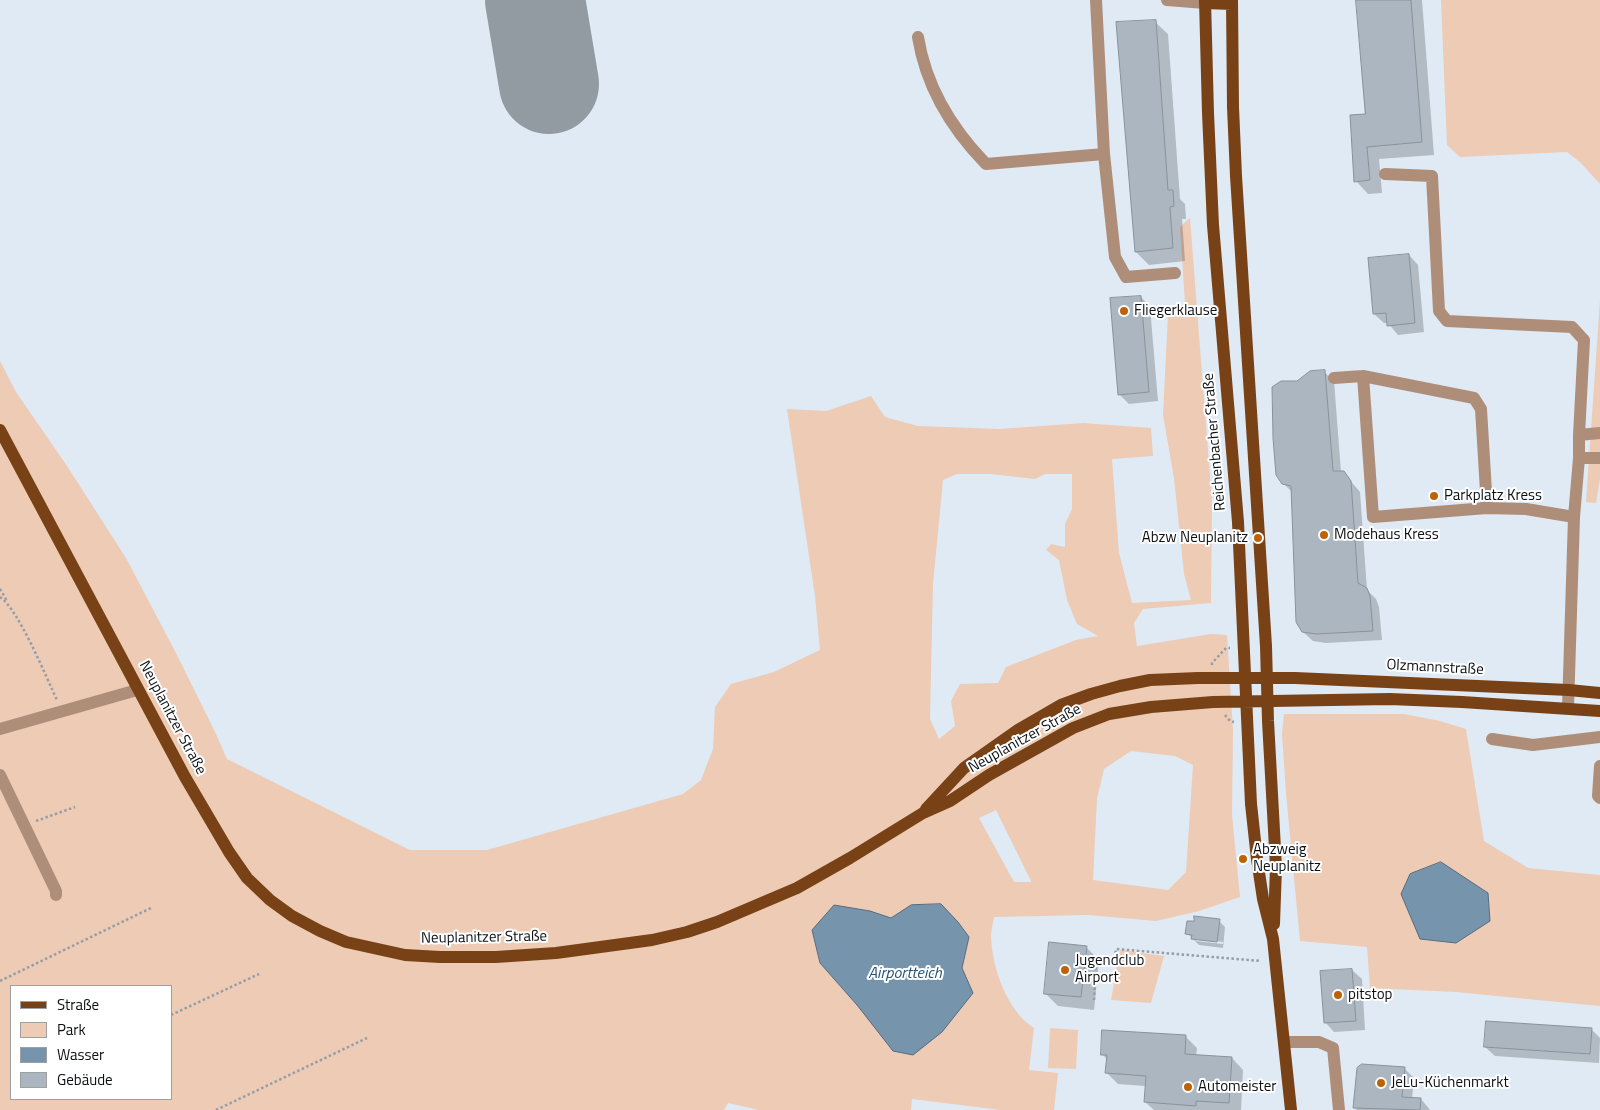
<!DOCTYPE html>
<html>
<head>
<meta charset="utf-8">
<style>
	body { margin:0 }
	#map { position:relative; width:1600px; height:1110px; overflow:hidden; background:#dfeaf5; font-family:"Titillium Web",sans-serif }
	canvas { display:block }
	.legend { position:absolute; left:10px; top:985px; width:162px; height:115px; box-sizing:border-box; background:#fff; border:1px solid #9e9fa1; margin:0; padding:6px 9px; list-style:none; font-size:15px; color:#0c1013 }
	.legend li { display:flex; align-items:center; gap:10px; height:25px }
	.legend b { width:25px; border:1px solid #9e9fa1 }
</style>
</head>
<body>
<div id="map">
<canvas width="1600" height="1110"></canvas>
<ul class="legend">
<li><b style="height:6px;background:#794216"></b>Straße</li>
<li><b style="height:14px;background:#edcbb5"></b>Park</li>
<li><b style="height:14px;background:#7794ad"></b>Wasser</li>
<li><b style="height:14px;background:#abb6c0"></b>Gebäude</li>
</ul>
</div>
<script>
const ctx = document.querySelector('canvas').getContext('2d');
ctx.lineJoin = 'round';
function fillPath(path, color) {
  ctx.fillStyle = color;
  ctx.fill(path, 'evenodd');
}
function trace(path, color, width, dash) {
  ctx.strokeStyle = color;
  ctx.lineWidth = width;
  ctx.lineCap = dash ? 'butt' : 'round';
  ctx.setLineDash(dash || []);
  ctx.stroke(path);
}
function write(font, color, halo, rows, align = 'center') {
  ctx.font = font + ' "Titillium Web",sans-serif';
  ctx.lineWidth = 4;
  ctx.setLineDash([]);
  ctx.textBaseline = 'middle';
  ctx.strokeStyle = halo;
  ctx.fillStyle = color;
  for (const [text, x, y, turn = 0] of rows) {
    ctx.save();
    ctx.translate(x, y);
    ctx.rotate((+turn || 0) * Math.PI / 180);
    ctx.textAlign = isNaN(turn) ? turn : align;
    if (halo) ctx.strokeText(text, 0, 0);
    ctx.fillText(text, 0, 0);
    ctx.restore();
  }
}
const green = new Path2D(`
	M1441 0H1600V184L1580 162 1567 152 1460 157 1447 145Z
	M1190 218 1212 503 1211 603 1143 609 1134 623 1137 646 1211 634 1227 635 1233 730 1232 815 1240 897 1199 911 1156 921 1088 915 994 917C993 923 991 930 991 936 992 968 1007 1011 1034 1028L1029 1070 1058 1073 1054 1110H1001L912 1099 911 1110H759L728 1103 724 1110H0V361L16 392 67 466 126 558 177 655 216 734 227 759 410 850H487L683 794 701 780 713 749 715 707 731 684 774 672 820 650 815 596 787 409 826 411 871 396 885 417 918 426 999 429 1083 423 1151 428 1153 456 1112 459 1119 553 1132 603 1191 600 1184 574 1174 478 1163 415 1168 314 1185 303 1180 227ZM957 474H991L1035 479 1045 474H1072V509L1065 524V547L1051 544 1046 550 1059 560 1067 600 1077 624 1098 636 1076 640 1006 667 998 683 960 684 951 701 955 726 939 739 930 719 933 584 943 480ZM1131 751 1175 756 1193 765 1186 872 1168 890 1093 880 1097 799 1104 769ZM996 810 1031 881V882H1014L979 818ZM870 911 891 918 969 937 962 968 857 1005 820 963 812 930ZM11 986H171V1099H11Z
	M1600 300V479L1596 503 1586 502Z
	M1284 714H1404L1440 721 1466 729 1484 841 1528 868 1600 875V1006L1456 992 1370 988 1367 947 1300 941 1286 793 1282 734Z
	M1120 950 1164 956 1151 1003 1111 1000Z
	M1050 1028 1078 1030 1076 1069 1048 1068Z`);
const water = new Path2D(`
	M1441 862 1488 893 1490 921 1456 943 1420 939 1401 894 1410 874Z
	M941 904 958 922 969 937 962 968 973 993 942 1032 913 1055 893 1051 857 1005 820 963 812 930 834 905 870 911 891 918 911 905Z`);
const shadow = new Path2D(`
	M1357 0H1422L1434 155 1379 159 1382 193 1368 194 1356 181 1366 115Z
	M1155 22 1168 34 1180 199 1185 204 1186 219H1182L1185 261 1149 265 1136 252Z
	M1409 255 1418 265 1424 332 1398 335 1388 323H1384L1374 314Z
	M1141 297 1150 307 1158 401 1129 404 1119 394Z
	M1324 372 1334 381 1341 472H1343L1360 492 1367 590 1376 599 1379 607 1382 640 1326 643 1313 641 1303 632 1293 493 1283 483 1297 382Z
	M1219 921 1225 927 1223 948 1199 945 1187 933ZM1194 938 1223 942V944L1196 941Z
	M1086 947 1099 960 1094 1010 1058 1006 1045 993Z
	M1352 970 1362 979 1365 1030 1334 1032 1325 1022Z
	M1591 1029 1600 1038 1599 1063 1495 1056 1485 1047Z
	M1185 1036 1197 1048 1196 1056 1232 1058 1243 1070 1241 1110H1154L1145 1102 1146 1086 1118 1084 1107 1073 1108 1060 1102 1054Z
	M1404 1068 1414 1078 1412 1099H1421L1430 1110H1357L1355 1108Z`);
const runway = new Path2D(`
	M535 0 549 84`);
const building = new Path2D(`
	M1356 0H1411L1422 142 1367 147 1370 180 1354 182 1350 115 1365 114Z
	M1156 20 1168 190H1173L1174 206 1170 207 1173 248 1135 252 1116 22Z
	M1409 254 1415 323 1387 326 1386 313 1373 314 1368 258Z
	M1141 296 1149 392 1118 395 1110 298Z
	M1325 370 1333 471H1344L1351 481 1358 583 1367 588 1370 596 1373 631 1316 634 1302 632 1296 622 1291 486 1282 484 1276 475 1273 438 1272 387 1281 381H1297L1310 371Z
	M1194 916 1220 919 1217 942 1191 939 1192 935 1185 934 1187 921H1194Z
	M1049 942 1087 946 1081 997 1044 994Z
	M1352 969 1356 1021 1324 1023 1320 971Z
	M1486 1021 1592 1028 1590 1054 1484 1047Z
	M1102 1030 1186 1035 1185 1054 1232 1057 1229 1103 1196 1101V1106L1144 1102 1146 1076 1105 1073 1107 1055H1101Z
	M1362 1064 1405 1067 1402 1097 1421 1098 1420 1110 1353 1108 1357 1068Z`);
const path = new Path2D(`
	M0 589 7 601
	M0 597C19 610 46 677 57 700
	M1212 665V663L1226 648H1230
	M1225 715 1230 721 1234 722
	M36 821 75 807
	M0 981 153 907
	M1094 1000 1096 964H1114L1116 949 1261 961
	M171 1015 259 974
	M216 1110 367 1038`);
const minor = new Path2D(`
	M1096 0 1104 154 1115 257 1126 277 1175 273
	M1167 0 1205 3
	M918 37C926 87 951 128 986 164L1104 154
	M1385 174 1432 176 1439 311 1447 321 1572 327 1584 340 1579 435
	M1363 376 1373 517 1487 508 1526 509 1574 517
	M1334 378 1363 376 1474 398 1481 409 1487 508
	M1579 458H1600
	M1568 708 1574 517 1579 458V435L1600 433
	M0 729 137 690
	M1492 739 1533 745 1600 737
	M1600 766 1598 796 1600 798
	M0 775 56 891V895
	M1285 1042H1319L1333 1048 1339 1110`);
const major = new Path2D(`
	M1205 0 1208 113 1213 225 1238 522 1251 804 1257 859 1263 899 1273 939 1291 1110
	M1232 0 1233 107 1236 176 1266 646 1268 721 1276 867 1274 924
	M1205 3 1232 4
	M0 430 185 777 229 852 247 878 270 900 292 916 320 931 346 942 405 955 440 957H496L556 953 652 940 687 932 717 922 797 888 850 858 923 813 950 801 989 775 1073 728 1109 714 1151 707 1213 702 1390 699 1462 702 1600 711
	M926 809 964 768 1018 730 1061 705 1091 694 1120 686 1150 680 1198 678H1295L1569 690 1600 693`);
const markers = [
	[1124,311,5,"#bd6207"],
	[1434,496,5,"#bd6207"],
	[1324,535,5,"#bd6207"],
	[1258,538,5,"#bd6207"],
	[1243,859,5,"#bd6207"],
	[1065,970,5,"#bd6207"],
	[1338,995,5,"#bd6207"],
	[1381,1083,5,"#bd6207"],
	[1188,1087,5,"#bd6207"]
];
const poiNames = [
	["Fliegerklause",1134,311],
	["Parkplatz Kress",1444,496],
	["Modehaus Kress",1334,535],
	["Abzw Neuplanitz",1248,538,"right"],
	["Abzweig",1253,850],
	["Neuplanitz",1253,867],
	["Jugendclub",1075,961],
	["Airport",1075,978],
	["pitstop",1348,995],
	["JeLu-Küchenmarkt",1391,1083],
	["Automeister",1198,1087]
];
const streetNames = [
	["Reichenbacher Straße",1215,442,-95],
	["Olzmannstraße",1435,668,3],
	["Neuplanitzer Straße",172,718,62],
	["Neuplanitzer Straße",1025,739,-29],
	["Neuplanitzer Straße",484,938,-1]
];
const waterNames = [
	["Airportteich",905,974]
];
fillPath(green, '#edcbb5');
fillPath(water, '#7794ad');
trace(water, '#576c7f', 1);
fillPath(shadow, '#0003');
trace(runway, '#929aa2', 100);
fillPath(building, '#abb6c0');
trace(building, '#87929b', 1);
trace(path, '#959da5', 2.5, [2.5, 2.5]);
trace(minor, '#ae8e79', 12);
trace(major, '#794216', 12);
for (const [x, y, r, color] of markers) {
  const dot = new Path2D();
  dot.arc(x, y, r, 0, 2 * Math.PI);
  ctx.fillStyle = color;
  ctx.fill(dot);
  trace(dot, '#fff', 2);
}
write('15px', '#0c1013', '#fff', poiNames, 'left');
write('15px', '#0c1013', '#fff', streetNames);
write('italic 16px', '#235378', '#fff', waterNames);
</script>
</body>
</html>
